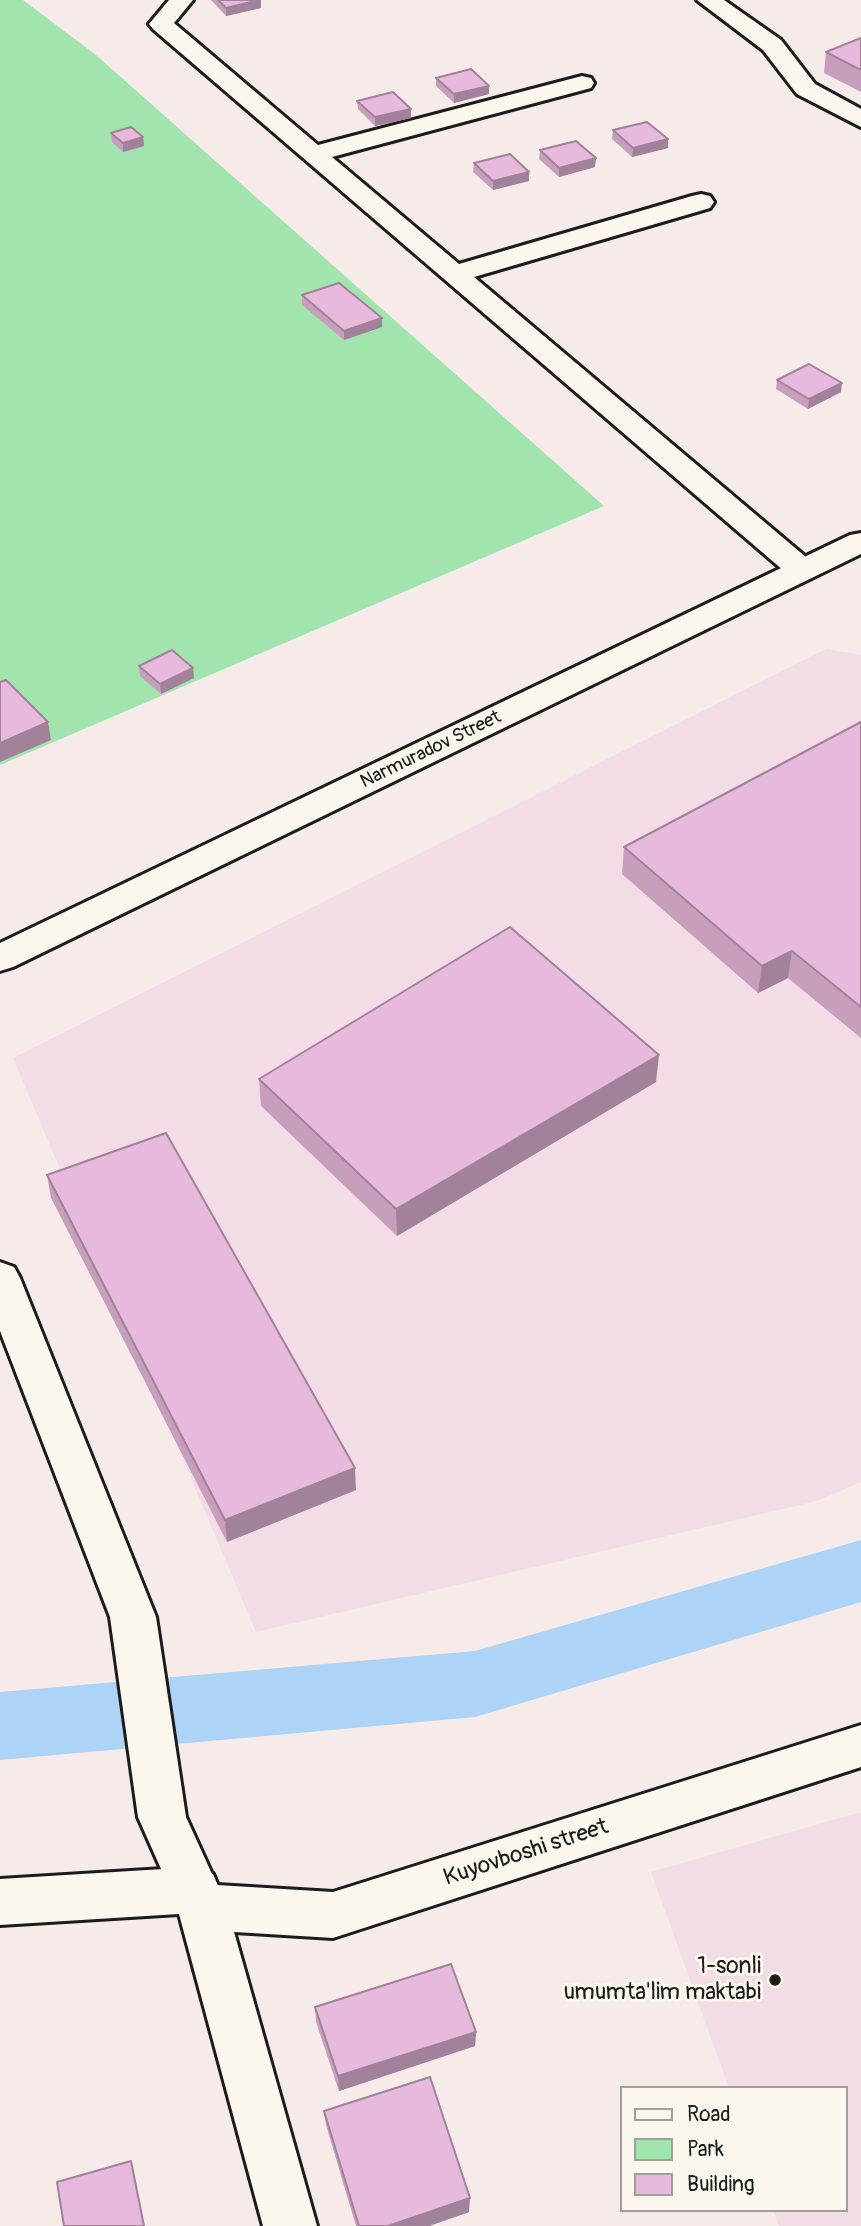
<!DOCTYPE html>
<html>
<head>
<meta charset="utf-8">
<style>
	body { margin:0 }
	#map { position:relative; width:861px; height:2226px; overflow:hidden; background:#f7ebe9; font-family:Pangolin,sans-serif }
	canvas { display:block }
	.legend { position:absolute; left:620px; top:2086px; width:228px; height:126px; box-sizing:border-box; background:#fbf7ec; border:2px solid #a29f99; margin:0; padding:9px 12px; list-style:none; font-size:21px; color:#1c1c1c }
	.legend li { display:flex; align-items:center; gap:14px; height:35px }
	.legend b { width:35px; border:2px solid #a29f99 }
</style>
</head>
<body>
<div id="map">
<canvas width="861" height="2226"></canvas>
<ul class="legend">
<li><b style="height:9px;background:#fbf7ec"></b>Road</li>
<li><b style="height:19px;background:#a1e4ae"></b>Park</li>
<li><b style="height:19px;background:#e7b9dc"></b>Building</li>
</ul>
</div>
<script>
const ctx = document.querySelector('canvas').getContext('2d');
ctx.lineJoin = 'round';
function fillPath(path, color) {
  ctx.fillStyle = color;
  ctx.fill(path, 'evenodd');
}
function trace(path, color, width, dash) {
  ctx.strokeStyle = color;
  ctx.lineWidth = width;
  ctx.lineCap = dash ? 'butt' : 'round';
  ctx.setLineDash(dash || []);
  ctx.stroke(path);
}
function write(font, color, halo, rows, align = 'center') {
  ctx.font = font + ' Pangolin,sans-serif';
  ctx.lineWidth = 6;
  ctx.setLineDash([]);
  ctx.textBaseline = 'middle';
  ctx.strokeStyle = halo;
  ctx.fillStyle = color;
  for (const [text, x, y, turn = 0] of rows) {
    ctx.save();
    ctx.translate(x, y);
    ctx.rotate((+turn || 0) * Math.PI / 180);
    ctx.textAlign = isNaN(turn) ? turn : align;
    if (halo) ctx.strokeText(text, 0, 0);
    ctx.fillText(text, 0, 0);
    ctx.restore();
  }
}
const built = new Path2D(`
	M826 649 861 655V1482L817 1501 256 1632 13 1058Z
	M861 1812V2226H779L773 2210H845V2088H729L651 1872Z`);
const green = new Path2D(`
	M0 0H23L96 55 604 506 0 765Z`);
const canal = new Path2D(`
	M861 1540V1602L475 1717 0 1760V1692L475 1651Z`);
const street = new Path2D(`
	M169 0H193L174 23 318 145 582 76 591 78 594 83 591 88 332 157 459 264 692 196 701 194 710 196 714 202 710 208 474 277 813 563 818 570 813 577 802 579 791 577 153 29 149 24Z
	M697 0H724L781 40 815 84 861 109V127L797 94 763 50Z
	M196 1867 213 1874 227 1907 317 2226H263L179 1914 0 1925V1879Z`);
const secondary = new Path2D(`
	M0 1262 14 1267 20 1278 156 1617 186 1817 217 1885 333 1892 861 1725V1767L333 1938 202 1930 185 1923 138 1817 110 1617 0 1331Z`);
const primary = new Path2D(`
	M861 533V554L13 967 0 971V943L850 535Z`);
const wall = new Path2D(`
	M211 0H261V8L226 16Z
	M861 38V92L824 73 826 52Z
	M436 78 489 94 454 103 436 86Z
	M357 101 411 118 375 126 358 109Z
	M613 130 668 139V148L632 157 612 139Z
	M111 133 143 137 144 146 123 152 112 142Z
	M540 150 595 167 559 177 539 159Z
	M474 163 529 172V181L493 190 473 172Z
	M302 295 382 327 344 340 302 305Z
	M777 380 841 392 808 409 776 389Z
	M139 666 194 678 161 694 140 676Z
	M861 722V1038L788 978 758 993 622 874 624 847Z
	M259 1079 656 1082 397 1236 261 1106Z
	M47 1175 356 1490 227 1542 51 1198Z
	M315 2007 476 2032 475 2046 339 2091 316 2022Z
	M324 2111 469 2212 429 2226H356L326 2125Z`);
const shadedWall = new Path2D(`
	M261 0V8L226 16V8Z
	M489 86V94L454 103V94Z
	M411 109V118L375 126V117Z
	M143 137 144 146 123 152V143Z
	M668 139V148L632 157 633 148Z
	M596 158 595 167 559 177V168Z
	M529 172V181L493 190V181Z
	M382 318V327L344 340V331Z
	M842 383 841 392 808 409 809 399Z
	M193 668 194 678 161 694 160 684Z
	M48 722 51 740 0 762V743Z
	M792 951 788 978 758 993 762 966Z
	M659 1055 656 1082 397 1236 396 1209Z
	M355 1468 356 1490 227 1542 225 1520Z
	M476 2032 475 2046 339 2091 338 2076Z
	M470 2198 469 2212 429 2226H388Z`);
const building = new Path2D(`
	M218 0H259L226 8Z
	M861 38V70L826 52Z
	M471 69 489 86 454 94 436 78Z
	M393 92 411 109 375 117 357 101Z
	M647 122 668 139 633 148 613 130Z
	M131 127 143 137 123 143 111 133Z
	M576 141 596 158 559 168 540 150Z
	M510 154 529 172 493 181 474 163Z
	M339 283 382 318 344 331 302 295Z
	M809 364 842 383 809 399 777 380Z
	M172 650 193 668 160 684 139 666Z
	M6 680 48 722 0 743V682Z
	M861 722V1007L792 951 762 966 624 847Z
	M510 927 659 1055 396 1209 259 1079Z
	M166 1133 355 1468 225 1520 47 1175Z
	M451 1964 476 2032 338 2076 315 2007Z
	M430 2077 470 2198 388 2226H359L324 2111Z
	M131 2161 144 2226H64L57 2182Z`);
const markers = [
	[775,1980,7,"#1c1c1c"]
];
const streetNames = [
	["Narmuradov Street",431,750,-26]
];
const nearStreetnames = [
	["Kuyovboshi street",526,1853,-18]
];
const nearPoinames = [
	["1-sonli",761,1967],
	["umumta'lim maktabi",761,1993]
];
fillPath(built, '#f2dce5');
fillPath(green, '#a1e4ae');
fillPath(canal, '#add3f6');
trace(street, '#1c1c1c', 6);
trace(secondary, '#1c1c1c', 6);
trace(primary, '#1c1c1c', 6);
fillPath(street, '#fbf7ec');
fillPath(secondary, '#fbf7ec');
fillPath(primary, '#fbf7ec');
fillPath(wall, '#c79fbd');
fillPath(shadedWall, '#a2829a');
fillPath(building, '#e7b9dc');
trace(building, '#a2829a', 2);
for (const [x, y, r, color] of markers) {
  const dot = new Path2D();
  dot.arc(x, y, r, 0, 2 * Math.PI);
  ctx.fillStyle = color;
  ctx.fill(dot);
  trace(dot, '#fbf7ec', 2.5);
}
write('19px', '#1c1c1c', '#fbf7ec', streetNames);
write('23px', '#1c1c1c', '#fbf7ec', nearStreetnames);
write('23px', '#1c1c1c', '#fbf7ec', nearPoinames, 'right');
</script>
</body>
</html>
